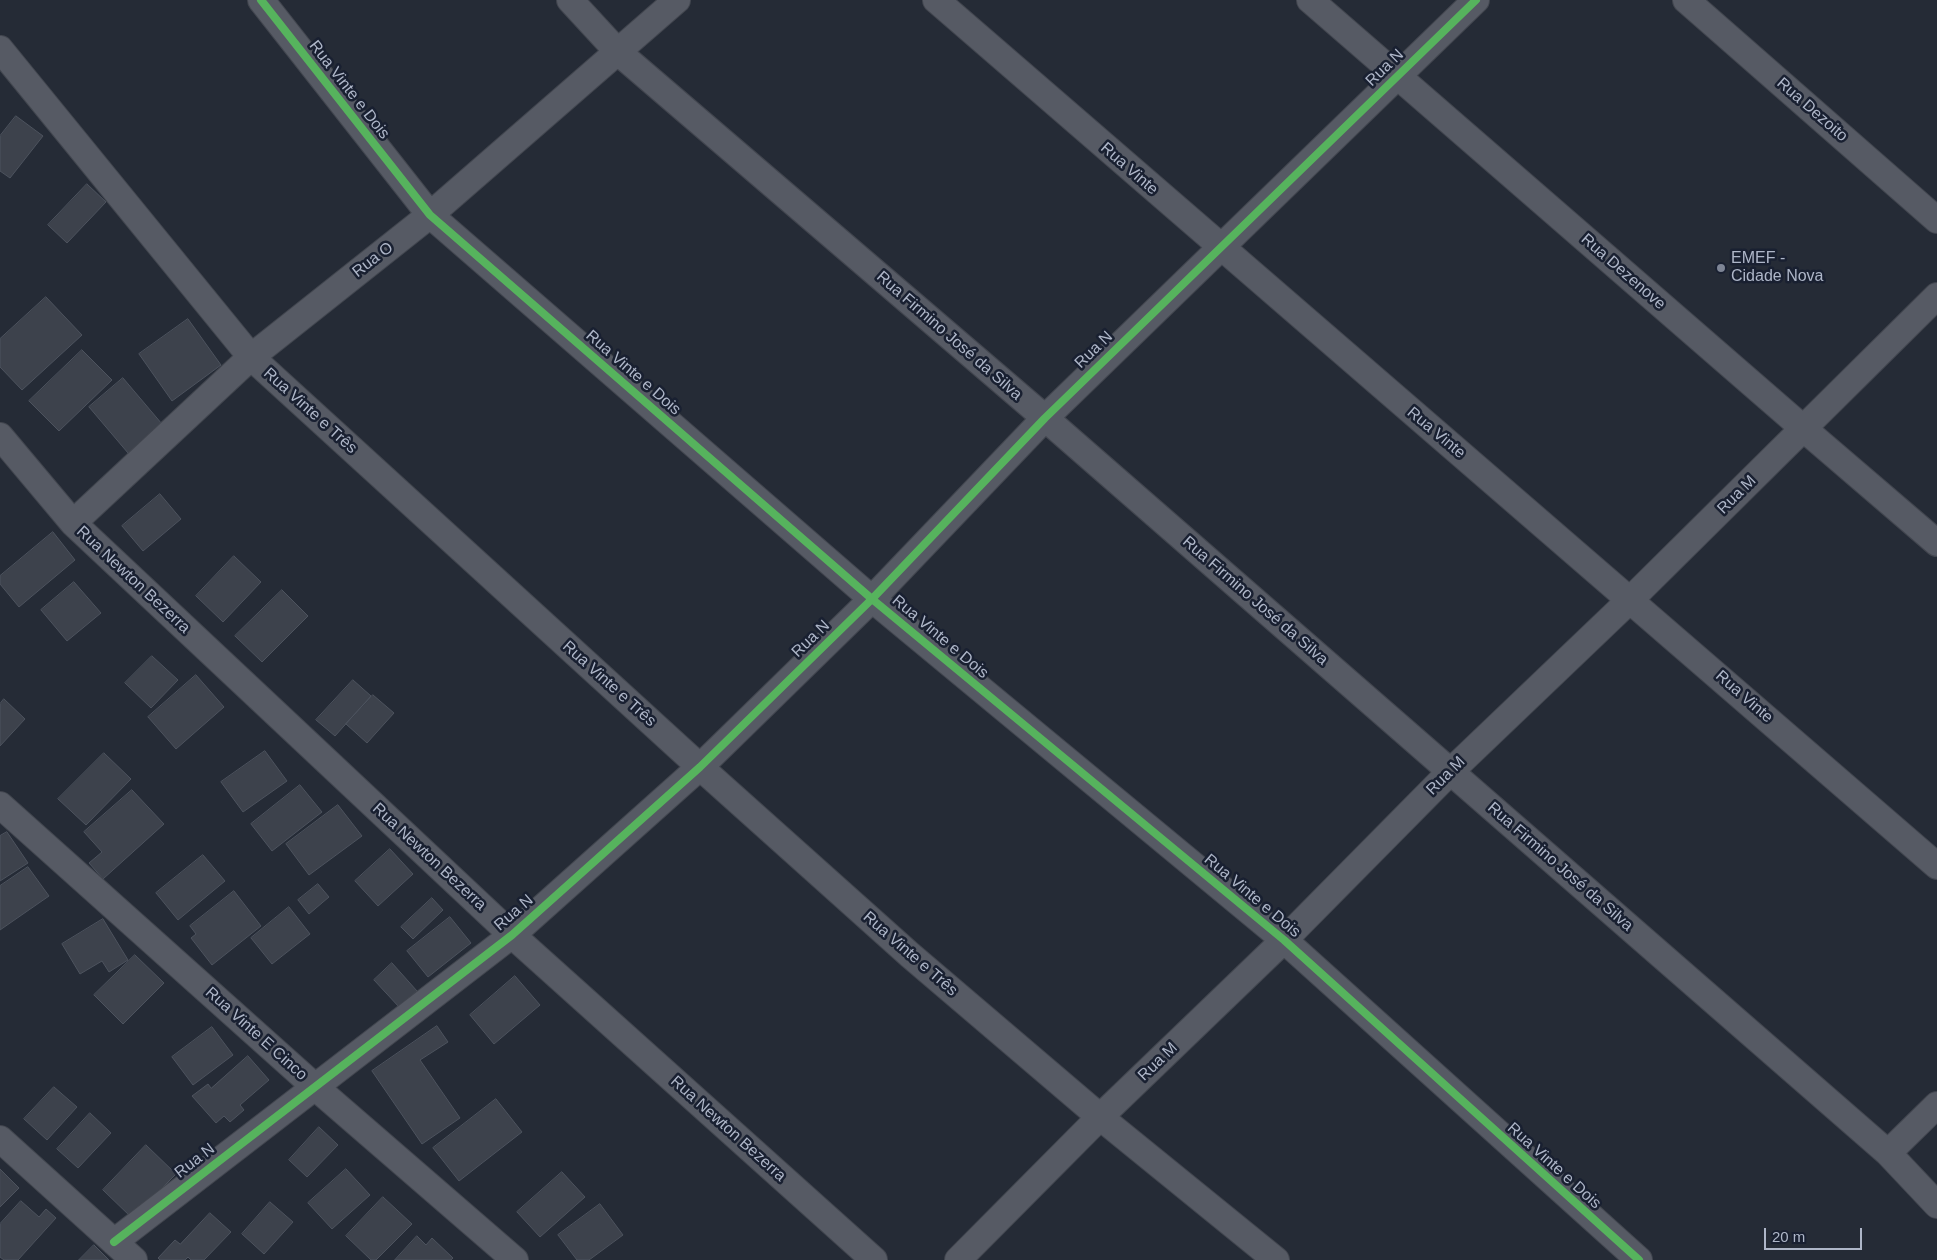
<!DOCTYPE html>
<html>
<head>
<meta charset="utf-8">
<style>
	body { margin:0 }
	#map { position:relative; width:1937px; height:1260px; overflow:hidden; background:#252b36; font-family:Arial,sans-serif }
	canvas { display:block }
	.scale { position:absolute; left:1764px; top:1228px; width:98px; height:22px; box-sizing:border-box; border:2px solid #aeb6c8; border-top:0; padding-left:6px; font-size:15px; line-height:18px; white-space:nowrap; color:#aeb6c8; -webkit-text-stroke:4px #192031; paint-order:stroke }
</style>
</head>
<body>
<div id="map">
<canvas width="1937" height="1260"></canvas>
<div class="scale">20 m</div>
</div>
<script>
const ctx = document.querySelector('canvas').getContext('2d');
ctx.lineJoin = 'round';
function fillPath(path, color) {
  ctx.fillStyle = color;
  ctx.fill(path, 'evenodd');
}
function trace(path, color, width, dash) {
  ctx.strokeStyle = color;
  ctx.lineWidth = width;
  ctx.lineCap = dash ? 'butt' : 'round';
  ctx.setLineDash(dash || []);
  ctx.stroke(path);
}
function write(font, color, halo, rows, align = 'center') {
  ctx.font = font + ' Arial,sans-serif';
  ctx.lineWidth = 5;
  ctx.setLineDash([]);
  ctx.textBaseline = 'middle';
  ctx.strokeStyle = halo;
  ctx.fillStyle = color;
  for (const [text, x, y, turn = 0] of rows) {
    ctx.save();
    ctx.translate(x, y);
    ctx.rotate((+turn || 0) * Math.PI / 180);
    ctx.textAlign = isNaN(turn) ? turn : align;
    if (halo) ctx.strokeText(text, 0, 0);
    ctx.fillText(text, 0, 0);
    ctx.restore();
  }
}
const building = new Path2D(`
	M16 116 43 136 10 178 0 171V136Z
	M87 184 106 202 67 243 48 225Z
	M46 297 82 335 22 390 0 367V339Z
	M188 319 221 365 172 401 139 354Z
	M82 350 112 380 59 431 29 401Z
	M123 378 162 424 128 453 89 407Z
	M160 494 181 519 143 551 122 526Z
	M53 532 75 560 19 607 0 584V576Z
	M234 556 261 582 223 622 196 596Z
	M74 582 101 613 67 641 41 610Z
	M282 590 308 616 262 662 235 636Z
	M152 656 178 680 151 708 125 683Z
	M196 675 224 707 176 749 148 717Z
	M353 680 371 696 335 736 316 720Z
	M373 695 394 713 367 743 346 724Z
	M4 699 25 719 0 746V704Z
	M265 751 287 781 243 812 221 782Z
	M104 753 131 779 86 825 58 799Z
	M300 785 322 812 272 851 251 824Z
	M132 790 164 824 103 879 89 863 102 852 84 832Z
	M338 805 362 836 309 875 286 844Z
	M7 832 28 863 0 881V836Z
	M390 849 413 874 378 906 355 881Z
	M203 855 225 881 178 920 156 893Z
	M28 867 49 896 0 930V886Z
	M318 884 329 897 309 914 298 900Z
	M234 891 261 926 212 965 191 938 196 934 190 926Z
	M432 898 443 910 413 939 401 927Z
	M289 907 310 934 272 964 251 938Z
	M450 917 471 943 428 977 407 951Z
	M103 919 128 960 109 972 102 961 80 974 62 944Z
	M135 955 164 983 123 1024 94 995Z
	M392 963 417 991 399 1007 374 980Z
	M515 976 540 1005 494 1044 470 1015Z
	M437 1026 448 1042 420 1060 460 1118 422 1144 372 1071Z
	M212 1027 233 1055 193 1085 172 1057Z
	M248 1056 269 1080 240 1105 244 1110 230 1122 224 1116 216 1123 192 1096 208 1084 211 1088Z
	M54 1087 77 1107 47 1140 24 1119Z
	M496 1099 522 1132 459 1181 433 1148Z
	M90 1113 111 1133 78 1168 57 1149Z
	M319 1127 338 1145 307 1177 289 1160Z
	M146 1145 176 1174 132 1218 103 1190Z
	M0 1169 19 1188 0 1207Z
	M346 1169 370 1195 332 1229 308 1203Z
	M562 1172 585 1197 540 1237 517 1212Z
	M383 1197 412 1224 376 1260H371L346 1236Z
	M21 1201 39 1217 46 1209 56 1218 18 1260H4L0 1257V1224Z
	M270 1202 293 1222 264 1254 242 1234Z
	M600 1204 623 1235 589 1260H577L558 1235Z
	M210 1213 231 1232 204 1260H191L188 1257 185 1260H160L158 1258 175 1240 180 1244Z
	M417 1236 426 1245 432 1238 453 1258 451 1260H395Z
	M94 1245 109 1260H79Z`);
const street = new Path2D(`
	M261 0 430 215 872 599 1284 940 1639 1260
	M570 0 618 52 1045 418 1888 1153 1937 1205
	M936 0C1268 290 1604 576 1937 866
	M1310 0 1804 429 1937 543
	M1686 0 1937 220
	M0 49 251 357 700 767 910 955 1100 1117 1276 1260
	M0 436 73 523 512 935 874 1260
	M73 523 251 357 430 215 677 0
	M0 805 314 1086 515 1260
	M0 1139 134 1260
	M1888 1153 1937 1105
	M114 1242 512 935 700 767 872 599 1045 418 1476 0
	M958 1260 1100 1117 1284 940 1450 772 1631 599 1937 296`);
const cycleway = new Path2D(`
	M261 0 430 215 872 599 1284 940 1639 1260
	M114 1242 512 935 700 767 872 599 1045 418 1476 0`);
const markers = [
	[1721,268,5,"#7e8595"]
];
const streetNames = [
	["Rua N",1385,68,-44],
	["Rua Vinte e Dois",349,90,52],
	["Rua Dezoito",1812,110,41],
	["Rua Vinte",1129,169,41],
	["Rua O",373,260,-38],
	["Rua Dezenove",1623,272,41],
	["Rua Firmino José da Silva",949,336,41],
	["Rua N",1094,350,-44],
	["Rua Vinte e Dois",633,373,41],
	["Rua Vinte e Três",310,411,42],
	["Rua Vinte",1436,433,40],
	["Rua M",1737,495,-45],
	["Rua Newton Bezerra",133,580,43],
	["Rua Firmino José da Silva",1255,601,41],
	["Rua Vinte e Dois",940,637,40],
	["Rua N",811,639,-44],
	["Rua Vinte e Três",609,684,42],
	["Rua Vinte",1744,697,41],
	["Rua M",1446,776,-45],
	["Rua Newton Bezerra",429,857,43],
	["Rua Firmino José da Silva",1560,867,41],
	["Rua Vinte e Dois",1252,896,40],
	["Rua N",514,913,-41],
	["Rua Vinte e Três",910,954,41],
	["Rua Vinte E Cinco",256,1034,42],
	["Rua M",1158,1062,-44],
	["Rua Newton Bezerra",728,1129,42],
	["Rua N",195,1161,-38],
	["Rua Vinte e Dois",1554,1166,42]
];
const poiNames = [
	["EMEF -",1731,259],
	["Cidade Nova",1731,277]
];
fillPath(building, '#3d424c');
trace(building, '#4d535e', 1);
trace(street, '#42464f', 28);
trace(street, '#565a64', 26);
trace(cycleway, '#56b35d', 8);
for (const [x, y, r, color] of markers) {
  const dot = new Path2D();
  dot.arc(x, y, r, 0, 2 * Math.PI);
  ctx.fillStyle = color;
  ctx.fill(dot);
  trace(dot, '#192031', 2);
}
write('16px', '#aeb6c8', '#192031', streetNames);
write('16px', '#aeb6c8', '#192031', poiNames, 'left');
</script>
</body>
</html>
